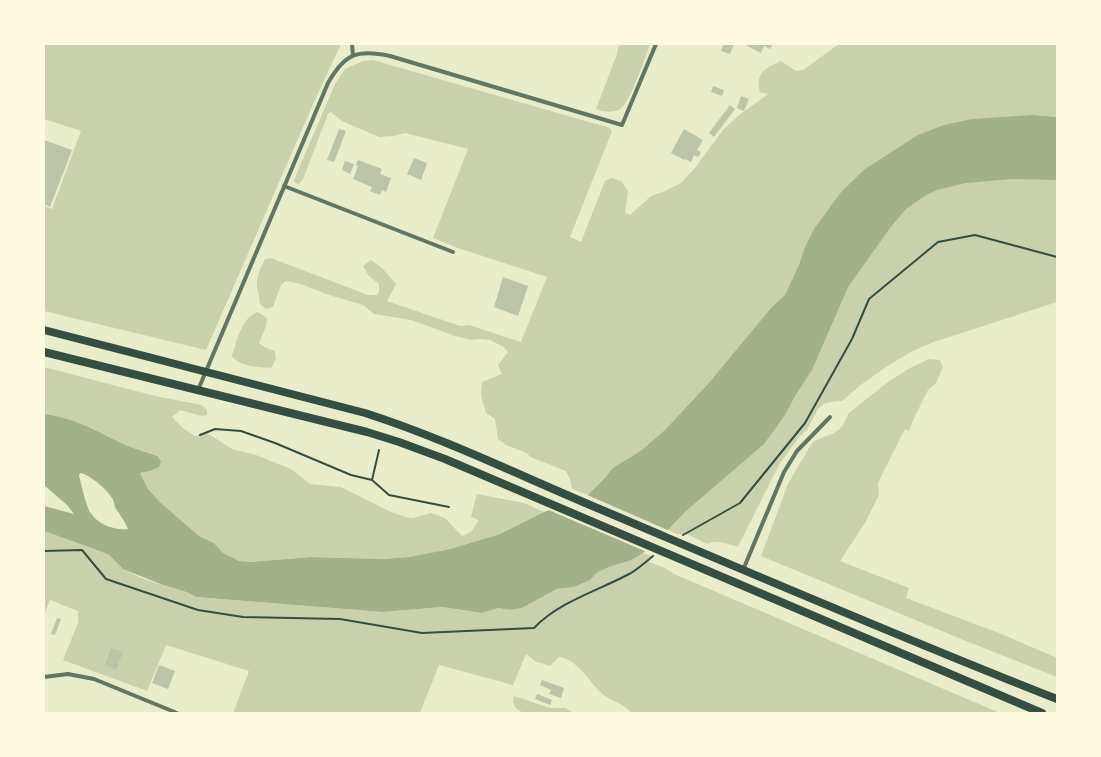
<!DOCTYPE html>
<html>
<head>
<meta charset="utf-8">
<style>
	body { margin:0 }
	#map { position:relative; width:1101px; height:757px; overflow:hidden; background:#e9edc9; font-family:"Playfair Display",serif }
	canvas { display:block }
	.frame { position:absolute; inset:0; border:45px solid #fefae0; pointer-events:none }
</style>
</head>
<body>
<div id="map">
<canvas width="1101" height="757"></canvas>
<div class="frame"></div>
</div>
<script>
const ctx = document.querySelector('canvas').getContext('2d');
ctx.lineJoin = 'round';
function fillPath(path, color) {
  ctx.fillStyle = color;
  ctx.fill(path, 'evenodd');
}
function trace(path, color, width, dash) {
  ctx.strokeStyle = color;
  ctx.lineWidth = width;
  ctx.lineCap = dash ? 'butt' : 'round';
  ctx.setLineDash(dash || []);
  ctx.stroke(path);
}
const green = new Path2D(`
	M44 44H341L314 102 206 350 44 311V206L52 209 81 131 44 119Z
	M619 44H650C645 57 631 102 620 109 614 113 604 112 596 109L617 54Z
	M839 44H1057V117L1036 115 1057 124V302L931 343 911 352 889 365 862 384 842 401 830 402 824 404 818 409 807 430 800 436 780 463 738 547C728 544 717 539 707 544L687 534H677L668 530 681 516 588 495 572 489 570 479 566 471 528 456 529 454 506 445 498 439 495 419 486 413 481 395 482 382 502 374 498 365 508 352 504 347 490 340 480 339 471 340 455 336 411 320 374 314 363 305 326 294 301 284 286 281 281 285 273 307 266 309 260 304C260 298 258 293 257 287 256 277 260 268 265 259L271 258 368 295H377L379 292V284L369 276 363 266 371 260 382 268 396 284 387 301 460 326 469 325 521 342 547 277 458 248 433 238 468 149 405 133 394 136 379 137 342 121 331 112 328 114 303 179 299 184 295 183 294 180 335 84 345 69 363 61 373 60 610 128 612 131 570 237 581 242 605 181 611 178 621 181 628 191 625 213 630 215 651 196 663 192 681 183 695 168 723 130 738 116 768 94 760 92C755 73 765 68 781 61L796 71 803 70Z
	M258 312 267 318 266 326 259 343 266 348 275 351 276 359 271 368C258 367 240 367 232 356 237 341 241 318 258 312Z
	M929 359 940 360 943 367 936 383 928 390 914 418 909 431 905 429 878 483 879 495 865 523 840 561 909 588 906 598 999 633 1057 658V677L966 641 761 556 788 484 810 446 814 441 834 433 842 427 849 413 888 382 910 368Z
	M44 367 155 396 202 405 207 410V415L202 416 180 410 172 417 183 428 195 436 207 433 232 449 256 455 291 469 310 484 341 487 391 512 409 518H413L431 513 445 518 462 536 471 532 479 520 471 517 477 494 524 503 544 512 500 534 450 549 410 557 382 559 311 557 250 562 239 561 223 553 214 543 199 536 161 503 148 489 140 473 150 471 157 456C144 451 131 448 119 442 93 429 74 418 44 414Z
	M44 531C64 538 91 544 108 555 114 558 118 566 124 569 145 583 174 586 196 597L383 612 442 607 482 613 498 608 510 610 522 608 557 589 574 587 590 580 598 572 609 567 632 560 643 553 652 557 649 562 665 568 674 574 1000 713H631C625 704 614 702 605 696 590 685 580 660 559 657L550 666 535 661 526 654 513 685 439 665 420 713H233L249 671 166 645 147 691 63 660 78 623V611L50 600 44 615Z
	M514 696 550 708H565L574 713H523L516 708 513 702Z`);
const water = new Path2D(`
	M1033 115 1057 117V180L1012 179 966 183 937 190 926 195 906 209 890 228 848 287 812 370 795 396 785 415 764 444 686 511 668 530 643 553 632 560 609 567 598 572 590 580 574 587 557 589 522 608 510 610 498 608 482 613 442 607 383 612 196 597 186 592 163 585 123 569 109 555 95 549 44 531V506L74 514 67 505 44 485V414C74 418 93 429 119 442 131 448 144 451 157 456L161 461 159 467 150 471 140 473 148 489 161 503 199 536 214 543 223 553 239 561 250 562 311 557 382 559 409 557 450 549 500 534 544 512 588 495 604 479 613 468 642 450 665 430 708 384 772 307 785 295 799 265 805 247 814 229 842 191 865 169 918 135 944 125 972 119ZM80 473C89 474 107 489 112 498 114 500 114 504 115 507 119 514 125 521 128 529 115 531 97 524 90 512 85 503 82 486 79 476Z`);
const pier = new Path2D(`
	M585 494 670 531 647 552 546 509Z`);
const building = new Path2D(`
	M724 44H734L730 54 721 51Z
	M748 44H773L770 49 764 46 761 53 747 46Z
	M713 86 724 90 722 96 711 92Z
	M741 96 749 99 744 111 737 108Z
	M730 105 735 109 714 137 709 133Z
	M339 129 346 131 334 162 327 160Z
	M684 129 703 140 697 150 701 152 698 157 694 155 691 162 685 159 684 160 671 153Z
	M44 140 72 150 50 207 44 204Z
	M414 158 427 163 421 180 407 174Z
	M358 160 382 169 380 174 391 178 386 192 382 190 380 195 370 191 372 187 353 179 358 166 356 165Z
	M345 161 354 164 350 174 342 170Z
	M503 277 528 286 518 316 494 307Z
	M57 618 61 619 55 635 51 634Z
	M111 648 123 652 116 670 105 665Z
	M159 665 175 671 168 689 152 683Z
	M542 680 564 688 561 698 549 694 551 690 540 685Z
	M537 694 552 700 550 705 535 699Z`);
const path = new Path2D(`
	M200 435 215 429 241 431 275 443 351 475 372 480
	M379 450 372 480 389 495 449 507
	M683 535 740 503 805 423 852 339 869 299 938 242 975 235 1057 257
	M44 551 82 550 106 579 198 610 243 617 340 619 422 633 534 628C560 601 598 591 631 573 639 568 646 562 653 556`);
const minor = new Path2D(`
	M352 44 353 56
	M284 186 453 252
	M198 390 328 83C345 53 358 49 390 56L622 125 656 44
	M743 570 784 472 797 451 830 417
	M44 677 68 674 94 679 177 713`);
const trunk = new Path2D(`
	M44 330 365 413C446 439 523 477 602 510 753 574 904 639 1057 699
	M44 352 367 432 399 442 445 459 1042 713`);
fillPath(green, '#cad2ad');
fillPath(water, '#a3b18a');
fillPath(pier, '#e9edc9');
fillPath(building, '#bcc5a7');
trace(path, '#344e41', 2);
trace(minor, '#617663', 4);
trace(trunk, '#344e41', 8);
</script>
</body>
</html>
